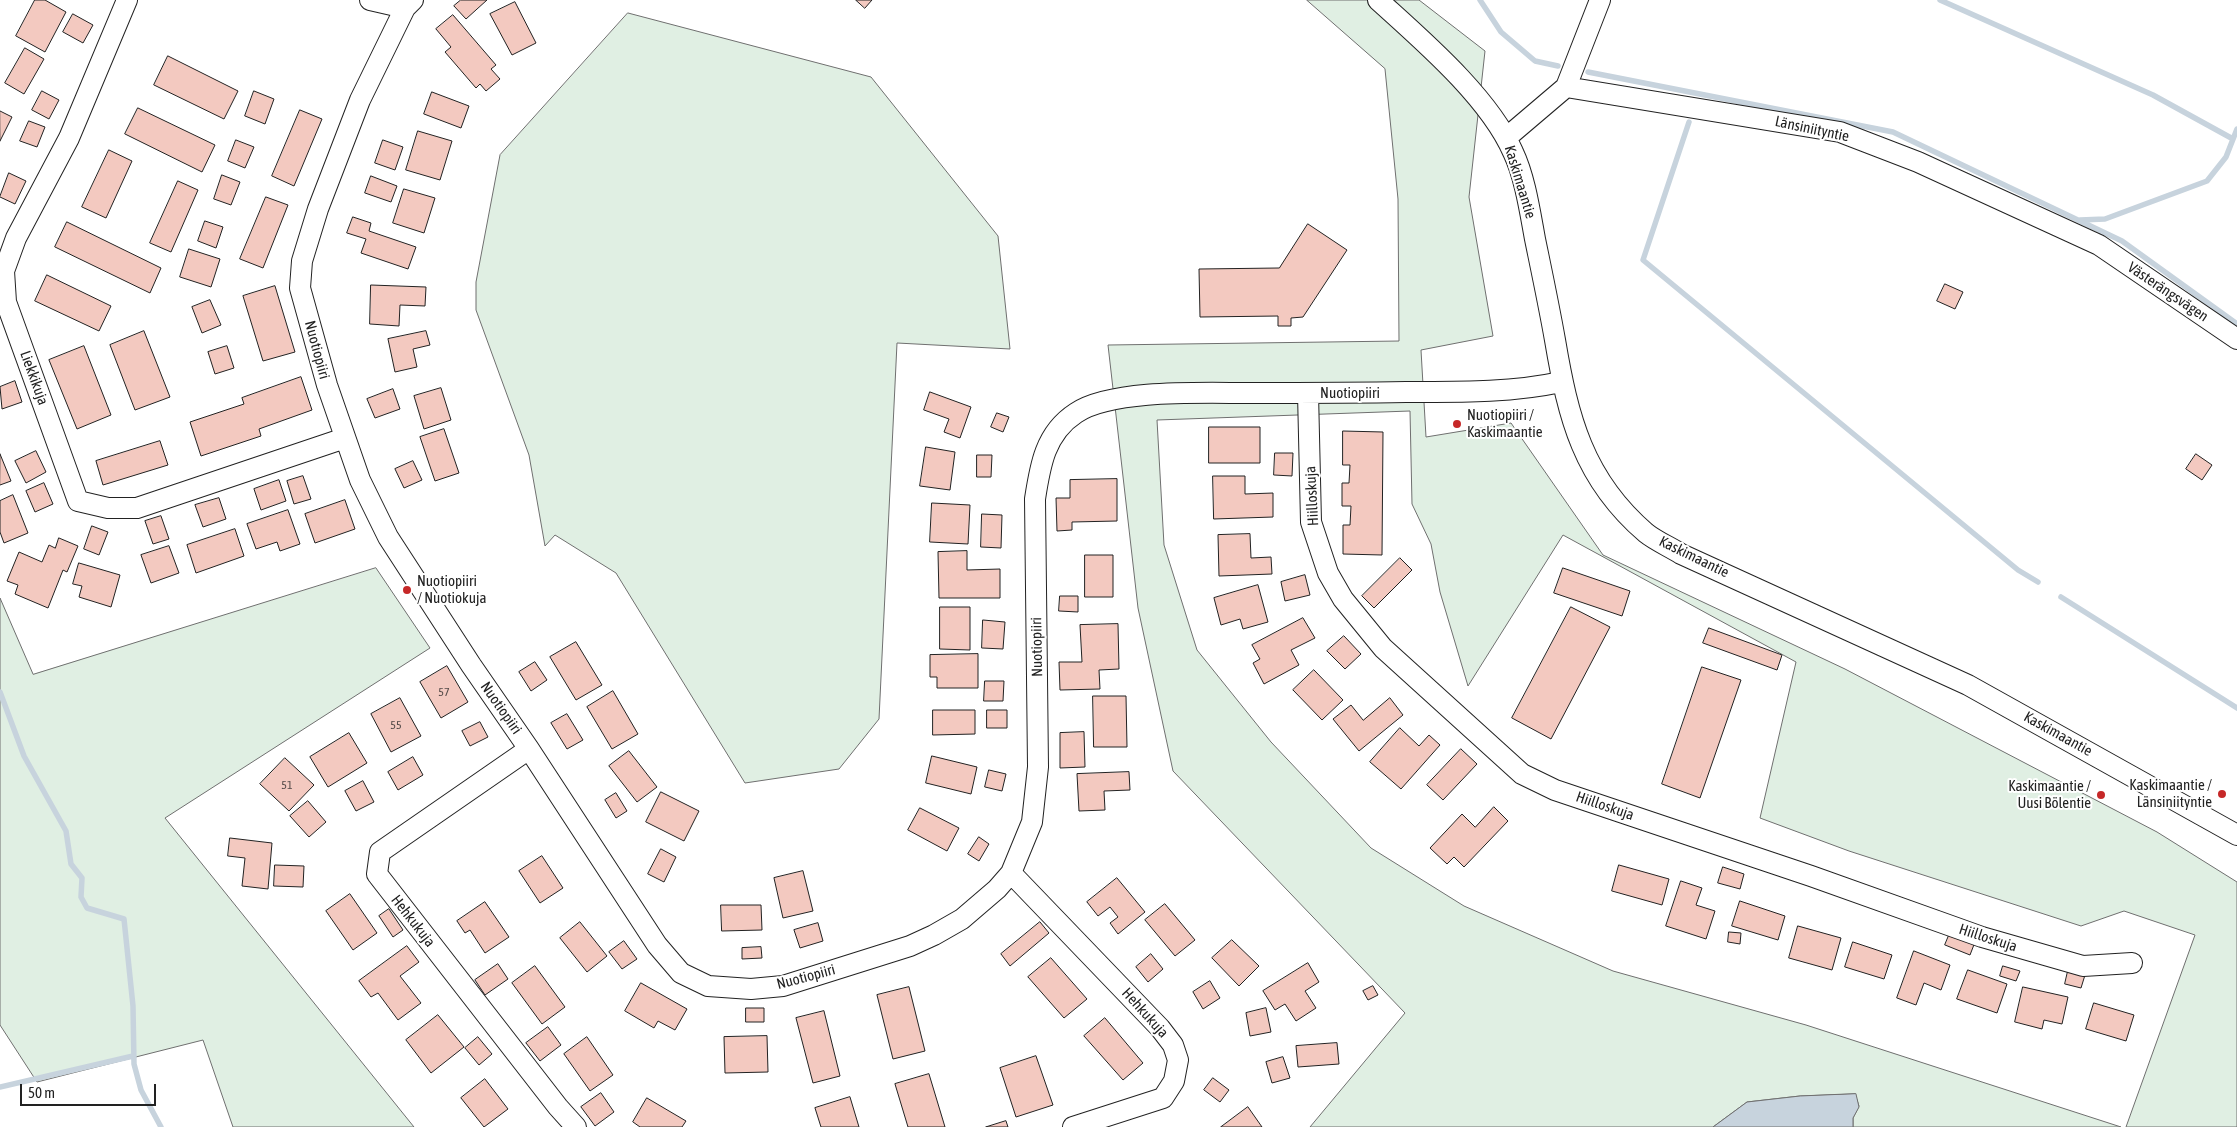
<!DOCTYPE html>
<html>
<head>
<meta charset="utf-8">
<style>
	body { margin:0 }
	#map { position:relative; width:2237px; height:1127px; overflow:hidden; background:#fff; font-family:"Asap Condensed",sans-serif }
	canvas { display:block }
	.scale { position:absolute; left:20px; top:1084px; width:136px; height:22px; box-sizing:border-box; border:2px solid #222; border-top:0; padding-left:6px; font-size:15px; line-height:18px; white-space:nowrap; color:#222; -webkit-text-stroke:4px #fff; paint-order:stroke }
</style>
</head>
<body>
<div id="map">
<canvas width="2237" height="1127"></canvas>
<div class="scale">50 m</div>
</div>
<script>
const ctx = document.querySelector('canvas').getContext('2d');
ctx.lineJoin = 'round';
function fillPath(path, color) {
  ctx.fillStyle = color;
  ctx.fill(path, 'evenodd');
}
function trace(path, color, width, dash) {
  ctx.strokeStyle = color;
  ctx.lineWidth = width;
  ctx.lineCap = dash ? 'butt' : 'round';
  ctx.setLineDash(dash || []);
  ctx.stroke(path);
}
function write(font, color, halo, rows, align = 'center') {
  ctx.font = font + ' "Asap Condensed",sans-serif';
  ctx.lineWidth = 4;
  ctx.setLineDash([]);
  ctx.textBaseline = 'middle';
  ctx.strokeStyle = halo;
  ctx.fillStyle = color;
  for (const [text, x, y, turn = 0] of rows) {
    ctx.save();
    ctx.translate(x, y);
    ctx.rotate((+turn || 0) * Math.PI / 180);
    ctx.textAlign = isNaN(turn) ? turn : align;
    if (halo) ctx.strokeText(text, 0, 0);
    ctx.fillText(text, 0, 0);
    ctx.restore();
  }
}
const green = new Path2D(`
	M1307 0H1419L1485 51 1469 197 1493 336 1421 350 1426 437 1511 423 1603 555 1845 669 2157 832 2237 882V1127H2126L2195 935 2124 911 2081 926 1849 851 1760 818 1796 662 1563 535 1468 686 1440 592 1431 544 1412 504 1410 411 1157 420 1164 545 1197 650 1271 742 1371 848 1464 906 1613 971 1806 1025 2121 1127H1853V1118L1859 1106 1855 1094 1800 1096 1747 1102 1713 1127H1310L1405 1013 1173 771 1138 608 1108 345 1399 341 1398 199 1385 69Z
	M628 13 871 77 998 236 1010 349 897 343 879 719 839 769 745 783 616 573 555 535 545 546 529 455 476 310V282L500 155Z
	M376 568 430 648 165 818 414 1127H233L203 1040 37 1082 0 1025V598L33 674Z`);
const water = new Path2D(`
	M1856 1094 1859 1107 1853 1118V1127H1713L1747 1102 1800 1096Z`);
const stream = new Path2D(`
	M1480 0 1501 32 1535 61 1558 66
	M1940 0 2153 95 2233 139
	M1588 72 1893 132 2122 241 2237 324
	M1689 122 1643 260 2018 570 2038 582
	M2080 220 2105 219 2207 181 2226 157 2237 129
	M2061 597 2237 708
	M0 692 24 756 66 831 71 864 82 878 81 897 87 908 124 919 133 1006 134 1064 141 1090 161 1127
	M0 1087 133 1056`);
const building = new Path2D(`
	M35 0H45L66 12 45 52 16 36Z
	M461 0H487L466 19 454 6Z
	M856 0H872L865 8Z
	M515 2 536 43 512 55 490 14Z
	M73 14 93 25 83 43 63 32Z
	M453 15 496 65 491 69 500 79 486 91 480 84 476 88 445 52 451 47 436 29Z
	M25 48 44 59 24 94 5 83Z
	M168 56 238 91 224 119 154 85Z
	M42 91 59 100 49 119 32 110Z
	M254 91 274 99 265 124 245 116Z
	M432 92 469 106 461 128 424 114Z
	M138 108 215 145 202 172 125 134Z
	M300 110 322 119 294 186 272 176Z
	M0 111 12 117 0 141Z
	M29 121 45 127 37 147 20 141Z
	M418 131 452 141 440 180 406 170Z
	M236 140 254 147 245 168 228 161Z
	M383 140 403 147 395 170 375 163Z
	M109 150 132 161 106 218 82 207Z
	M9 173 26 181 15 204 0 197Z
	M222 175 240 182 231 205 214 199Z
	M371 176 397 186 391 202 365 193Z
	M178 181 198 190 171 252 150 243Z
	M404 189 435 198 424 233 393 223Z
	M266 197 288 205 263 268 240 259Z
	M353 217 371 223 369 231 416 247 408 269 361 253 366 239 347 233Z
	M205 221 223 227 216 248 198 241Z
	M67 222 161 268 150 293 55 247Z
	M1308 224 1347 250 1303 317 1291 318V326H1278V316L1200 317 1199 269 1279 268Z
	M189 249 220 259 211 287 180 277Z
	M47 275 111 306 99 331 35 301Z
	M1945 284 1963 292 1955 309 1937 301Z
	M371 285 426 287 425 306 400 305 399 326 370 324Z
	M275 286 295 352 263 361 243 296Z
	M210 300 221 325 202 333 192 307Z
	M144 331 170 397 135 410 110 345Z
	M426 331 430 345 413 349 417 367 395 372 388 339Z
	M84 346 111 415 77 429 49 360Z
	M227 346 234 368 215 374 208 352Z
	M301 377 312 410 259 429 261 436 201 456 190 422 244 404 242 398Z
	M15 381 22 402 2 409 0 387Z
	M441 388 451 420 424 429 414 396Z
	M393 389 400 409 375 418 367 399Z
	M930 392 971 407 960 438 944 432 949 419 924 410Z
	M997 413 1009 417 1003 432 991 427Z
	M1209 427H1260V463H1209Z
	M444 429 459 473 435 481 420 437Z
	M1343 431 1383 432 1382 555 1343 554V525H1350L1351 506H1342V483H1349L1350 465H1343Z
	M160 441 168 465 103 485 96 461Z
	M926 447 955 452 950 490 920 486Z
	M36 451 46 472 26 483 15 461Z
	M1275 453H1293L1292 476 1274 475Z
	M0 454 11 481 0 485Z
	M2196 454 2212 465 2202 480 2186 469Z
	M977 455H992L991 477H977Z
	M413 461 422 480 404 488 395 469Z
	M303 476 311 499 294 504 287 481Z
	M1213 476H1245V494L1273 493V517L1214 519Z
	M1117 479V521L1072 522V530L1057 531 1056 498H1070V480Z
	M279 480 286 501 261 510 254 489Z
	M44 483 53 504 35 512 26 491Z
	M13 495 28 533 4 543 0 532V501Z
	M219 498 226 519 203 527 195 505Z
	M345 500 355 529 315 543 305 514Z
	M932 503 970 505 968 544 930 542Z
	M288 510 300 544 280 551 277 542 256 549 247 524Z
	M982 514 1002 515 1001 548 981 547Z
	M161 516 169 539 153 544 145 521Z
	M92 526 108 532 99 555 84 549Z
	M235 529 244 556 196 573 187 545Z
	M1250 534 1251 558 1271 557 1272 574 1219 576 1218 535Z
	M59 538 78 546 67 572 63 570 48 608 15 594 18 585 7 581 19 552 42 562 49 545 55 548Z
	M169 546 179 573 151 583 141 555Z
	M967 551V570L1000 569V598H939L938 552Z
	M1085 555H1113V597H1085Z
	M1400 558 1412 570 1374 608 1362 596Z
	M79 563 120 575 111 607 79 597 82 586 73 584Z
	M1563 568 1630 591 1622 616 1554 593Z
	M1305 575 1310 595 1285 601 1281 582Z
	M1258 585 1268 622 1243 629 1240 619 1221 625 1214 598Z
	M1060 596H1078V612L1059 611Z
	M940 607H970V650L940 649Z
	M1571 607 1610 627 1551 739 1512 718Z
	M1303 618 1315 638 1291 650 1299 665 1264 684 1253 663 1260 659 1252 645Z
	M983 620 1005 622 1003 649 982 648Z
	M1118 624 1119 669 1099 670 1100 689 1060 690 1059 662H1082L1080 625Z
	M1709 628 1782 655 1777 670 1703 643Z
	M1344 636 1361 654 1345 669 1327 651Z
	M576 642 602 685 576 700 550 657Z
	M978 654V688H937V677H930V655Z
	M535 662 547 680 531 691 519 672Z
	M447 666 468 702 441 718 420 682Z
	M1702 667 1741 680 1700 798 1662 784Z
	M1314 670 1343 700 1322 720 1293 690Z
	M985 681H1004L1003 701H984Z
	M613 691 638 734 612 749 587 707Z
	M1093 696H1126L1127 747H1094Z
	M400 698 421 736 391 752 371 714Z
	M1390 698 1403 715 1359 751 1333 719 1351 705 1363 720Z
	M933 710H975V734L933 735Z
	M987 710H1007V728H987Z
	M567 714 583 740 567 749 551 723Z
	M480 722 488 737 470 746 462 731Z
	M1400 728 1419 746 1429 735 1440 745 1401 789 1370 762Z
	M1084 732 1085 767 1060 768V733Z
	M349 733 367 763 328 787 310 757Z
	M1461 749 1477 764 1443 800 1427 785Z
	M629 751 657 787 637 802 609 766Z
	M932 756 977 767 971 794 926 783Z
	M413 757 423 775 398 790 388 772Z
	M285 758 314 785 289 811 260 784Z
	M989 770 1006 774 1002 791 985 787Z
	M1129 772 1130 790 1104 791 1105 810 1079 811 1077 774Z
	M363 781 374 802 356 811 345 791Z
	M661 792 699 811 684 841 646 822Z
	M616 793 627 811 616 818 605 800Z
	M308 801 326 822 309 837 290 816Z
	M1494 807 1508 821 1464 867 1454 857 1447 864 1430 848 1462 814 1475 827Z
	M920 808 959 828 947 851 908 830Z
	M979 837 989 844 979 861 968 854Z
	M230 838 272 843 268 889 242 886 245 858 228 856Z
	M661 849 676 857 664 882 648 874Z
	M542 856 563 888 540 903 519 871Z
	M275 865 304 866 303 887 274 886Z
	M1619 865 1669 879 1662 905 1612 891Z
	M1723 867 1744 874 1740 889 1718 883Z
	M803 871 813 911 783 918 774 878Z
	M1117 878 1145 912 1118 934 1110 923 1118 917 1110 907 1098 916 1087 902Z
	M1681 881 1702 888 1696 905 1715 911 1706 939 1666 926Z
	M350 894 377 933 353 950 326 911Z
	M1740 901 1785 916 1778 940 1732 926Z
	M485 902 509 937 485 953 470 930 465 933 457 921Z
	M1165 904 1195 940 1175 956 1145 920Z
	M721 905H761L762 930 722 931Z
	M389 909 403 930 393 937 379 916Z
	M580 922 607 956 587 972 560 938Z
	M1040 922 1049 933 1010 966 1001 954Z
	M818 923 823 941 800 948 794 930Z
	M1798 926 1841 938 1832 970 1789 958Z
	M1729 932 1741 933 1740 944 1728 942Z
	M1950 933 1975 942 1970 955 1945 945Z
	M1232 940 1259 966 1239 986 1212 958Z
	M624 941 637 959 622 969 609 952Z
	M1853 942 1892 955 1884 979 1845 967Z
	M407 946 419 962 400 976 421 1003 398 1020 378 993 371 997 359 981Z
	M761 947 762 958 742 959V948Z
	M1914 951 1950 965 1941 990 1924 983 1916 1005 1897 998Z
	M1151 954 1163 969 1148 982 1136 967Z
	M1051 958 1087 999 1064 1018 1028 977Z
	M1308 963 1319 982 1305 991 1316 1008 1296 1021 1285 1004 1275 1010 1263 991Z
	M498 964 508 979 485 995 475 980Z
	M535 966 565 1007 542 1024 512 983Z
	M2003 966 2020 971 2016 981 2000 976Z
	M1968 970 2007 984 1997 1013 1957 999Z
	M2068 971 2085 975 2081 988 2065 984Z
	M1210 981 1220 998 1203 1009 1193 992Z
	M641 983 687 1009 675 1030 658 1021 654 1028 625 1011Z
	M1373 986 1378 995 1368 1000 1363 991Z
	M909 987 925 1051 893 1059 877 995Z
	M2023 987 2068 997 2062 1024 2044 1020 2042 1029 2015 1022Z
	M2094 1003 2134 1015 2126 1041 2086 1029Z
	M746 1008H764V1022H746Z
	M1266 1008 1271 1032 1250 1036 1246 1013Z
	M824 1011 840 1076 813 1083 796 1018Z
	M438 1015 464 1047 431 1073 406 1040Z
	M1105 1018 1143 1063 1123 1080 1084 1036Z
	M548 1027 561 1045 540 1061 526 1043Z
	M767 1036 768 1072 725 1073 724 1037Z
	M478 1037 492 1054 479 1065 465 1048Z
	M587 1037 613 1075 590 1091 564 1054Z
	M1337 1043 1339 1064 1298 1067 1296 1046Z
	M1036 1056 1053 1105 1016 1117 1000 1068Z
	M1283 1057 1290 1078 1272 1083 1266 1062Z
	M929 1074 945 1127H908L895 1084Z
	M1213 1078 1229 1090 1220 1102 1204 1090Z
	M485 1079 508 1109 484 1127 461 1098Z
	M601 1093 614 1112 595 1126 581 1107Z
	M850 1097 859 1127H821L815 1108Z
	M647 1098 686 1121 682 1127H640L633 1122Z
	M1248 1107 1262 1127H1221Z
	M1006 1121 1008 1127H986Z`);
const minor = new Path2D(`
	M127 0 69 138 16 238 4 271 6 302 78 501 108 508H137L345 438
	M370 0 405 8
	M413 0 405 8 360 100 318 209 302 261 300 288 327 385 360 480 388 537 471 665 529 749 657 945 681 973 708 986 751 989 783 986 910 946 934 935 962 919 997 889 1011 873 1032 822 1038 767 1035 499C1040 466 1045 433 1076 413 1112 389 1203 393 1247 393 1300 393 1353 393 1406 392 1458 392 1510 393 1561 382
	M1378 0C1422 40 1489 97 1513 152 1525 177 1530 212 1535 239 1542 273 1549 306 1555 340 1568 417 1583 479 1646 533 1656 541 1670 547 1681 554L1968 685 2237 835
	M1566 87 1840 132 1918 162 2099 245 2237 339
	M1506 138 1566 87 1600 0
	M1308 393 1311 522 1328 573 1343 599 1383 648 1522 774 1555 790 1811 876 1982 937 2083 966 2132 963
	M529 749 380 852 377 874 558 1107 576 1127
	M1011 873 1160 1028 1173 1045 1178 1060 1174 1081 1163 1098 1073 1127`);
const markers = [
	[1457,424,5,"#c62828"],
	[407,590,5,"#c62828"],
	[2222,794,5,"#c62828"],
	[2101,795,5,"#c62828"]
];
const numberNames = [
	["57",444,692],
	["55",396,725],
	["51",287,785]
];
const streetNames = [
	["Länsiniityntie",1812,129,12],
	["Kaskimaantie",1520,182,73],
	["Västerängsvägen",2168,292,34],
	["Nuotiopiiri",317,350,75],
	["Liekkikuja",34,378,70],
	["Nuotiopiiri",1350,393],
	["Hiilloskuja",1312,496,-93],
	["Kaskimaantie",1694,557,26],
	["Nuotiopiiri",1037,647,-91],
	["Nuotiopiiri",501,708,55],
	["Kaskimaantie",2058,734,29],
	["Hiilloskuja",1605,806,19],
	["Hehkukuja",413,921,52],
	["Hiilloskuja",1988,938,18],
	["Nuotiopiiri",806,977,-15],
	["Hehkukuja",1145,1013,48]
];
const poiNames = [
	["Nuotiopiiri /",1467,415],
	["Kaskimaantie",1467,432],
	["Nuotiopiiri",417,581],
	["/ Nuotiokuja",417,598],
	["Kaskimaantie /",2212,785,"right"],
	["Länsiniityntie",2212,802,"right"],
	["Kaskimaantie /",2091,786,"right"],
	["Uusi Bölentie",2091,803,"right"]
];
fillPath(green, '#e0efe3');
trace(green, '#6f6f6f', 1);
fillPath(water, '#c7d3dd');
trace(water, '#6f6f6f', 1);
trace(stream, '#c7d3dd', 5.5);
fillPath(building, '#f3c9c0');
trace(building, '#222', 1);
trace(minor, '#222', 22);
trace(minor, '#fff', 20);
for (const [x, y, r, color] of markers) {
  const dot = new Path2D();
  dot.arc(x, y, r, 0, 2 * Math.PI);
  ctx.fillStyle = color;
  ctx.fill(dot);
  trace(dot, '#fff', 2);
}
write('12px', '#564c4a', null, numberNames);
write('15px', '#222', '#fff', streetNames);
write('15px', '#222', '#fff', poiNames, 'left');
</script>
</body>
</html>
